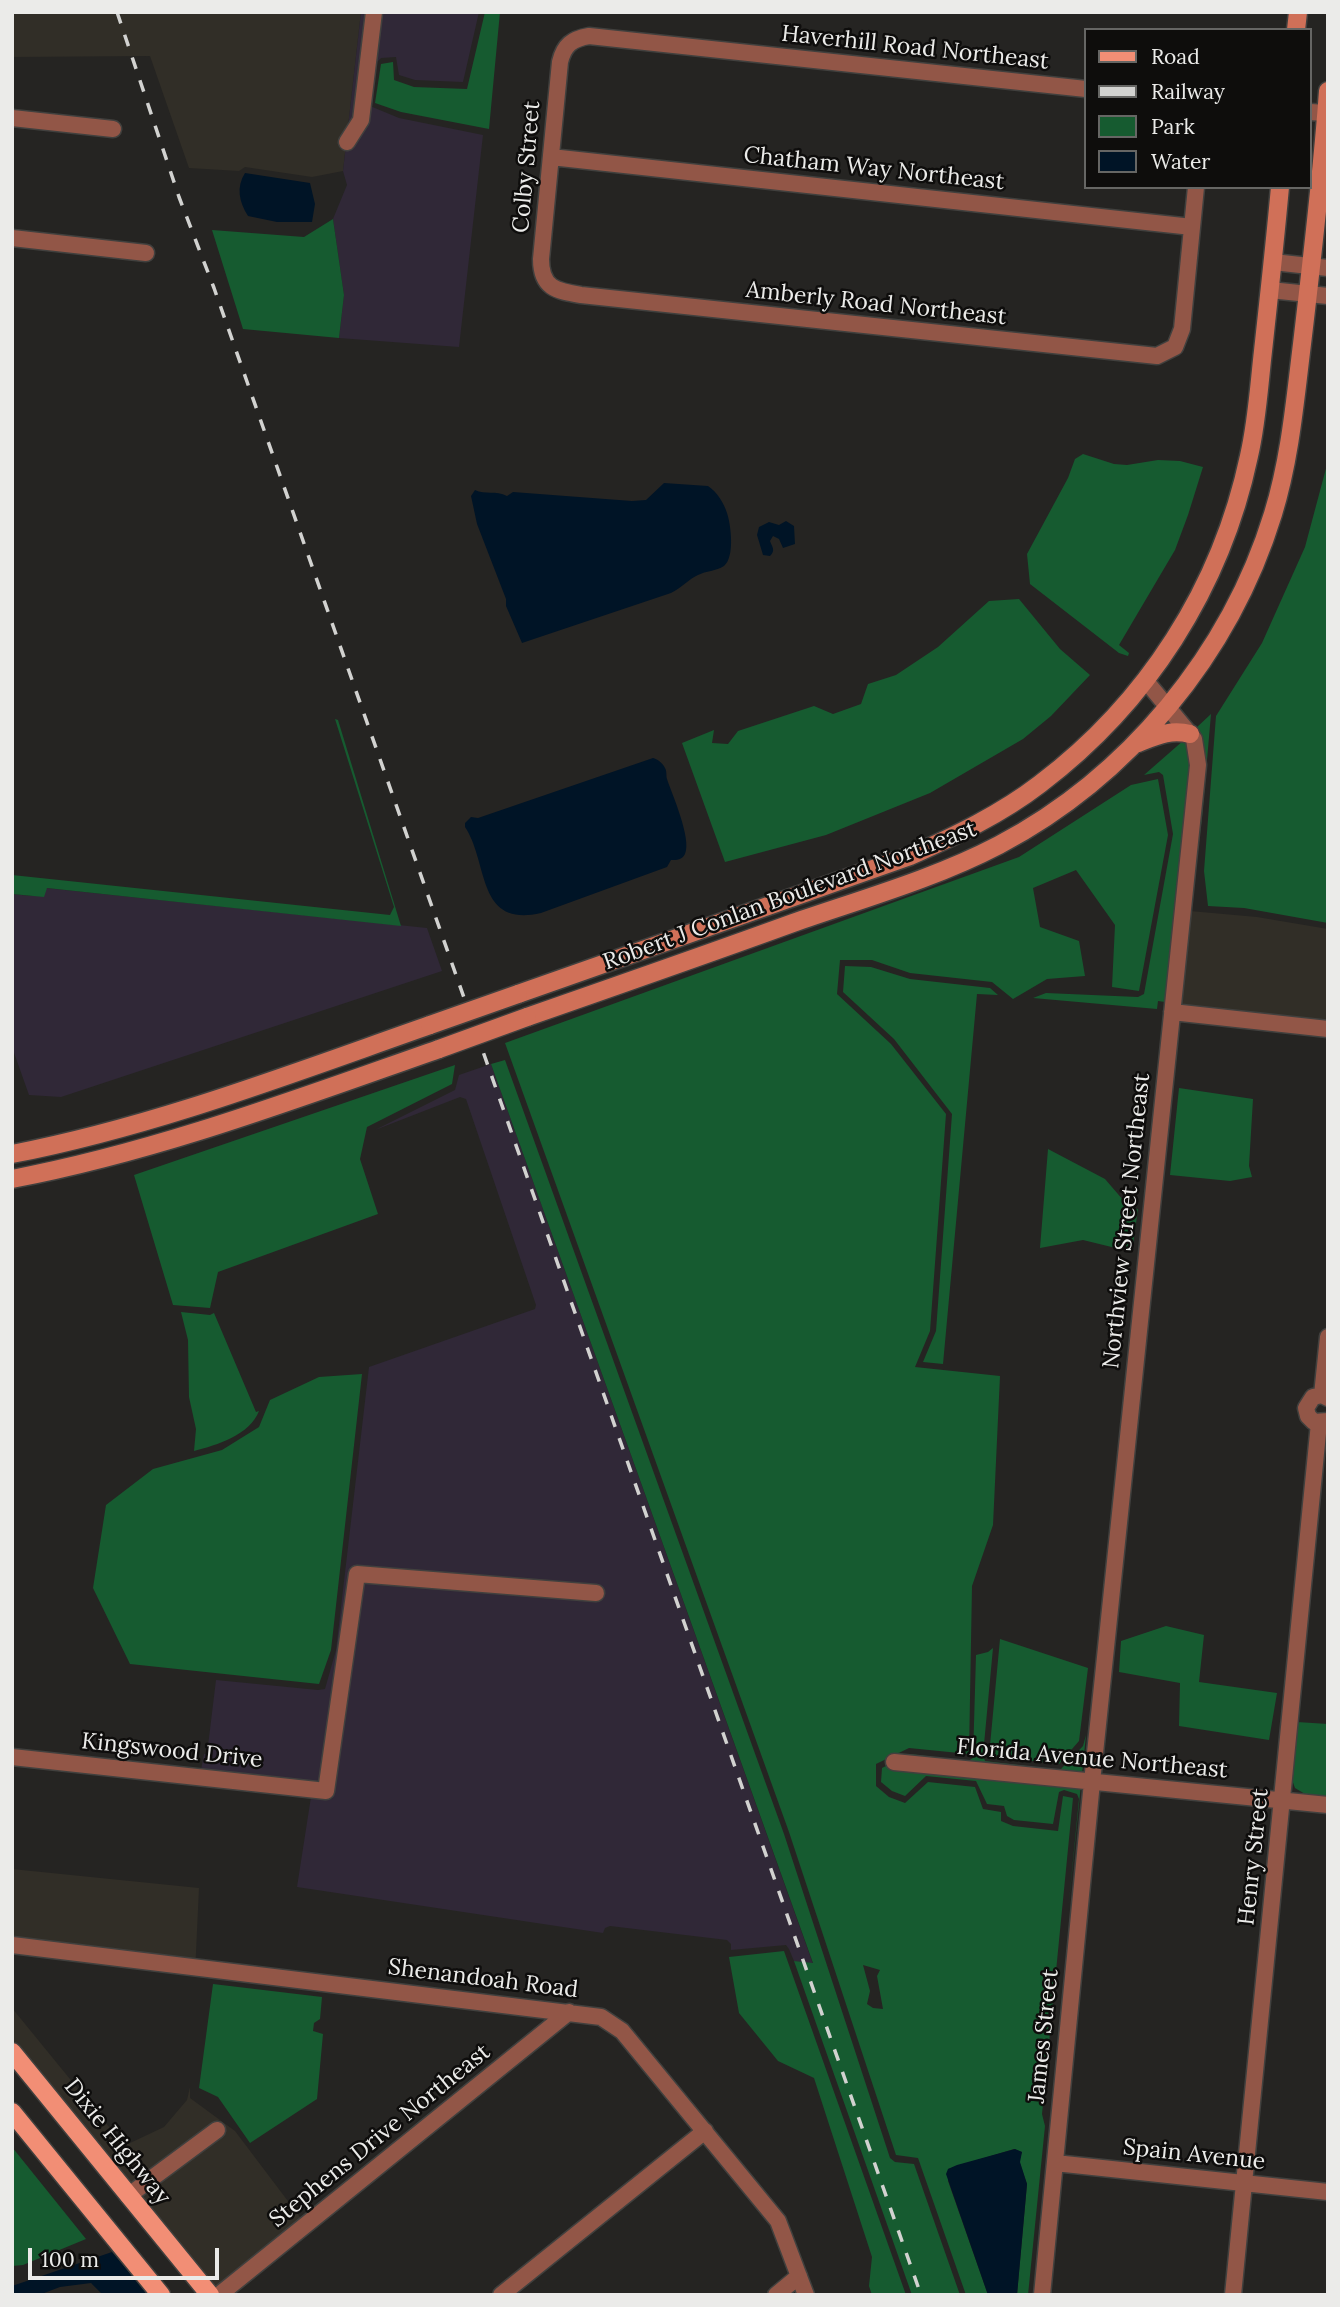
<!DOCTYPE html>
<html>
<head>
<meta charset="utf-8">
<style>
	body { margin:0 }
	#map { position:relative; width:1340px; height:2307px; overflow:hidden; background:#252422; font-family:Lora,serif }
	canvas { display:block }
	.frame { position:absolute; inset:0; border:14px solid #ebebe9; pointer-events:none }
	.legend { position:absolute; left:1084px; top:28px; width:228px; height:161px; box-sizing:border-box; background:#0e0d0c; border:2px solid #666664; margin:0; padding:9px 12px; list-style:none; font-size:21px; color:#ebebe9 }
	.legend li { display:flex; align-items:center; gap:14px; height:35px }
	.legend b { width:35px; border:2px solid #666664 }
	.scale { position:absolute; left:28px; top:2248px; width:191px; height:32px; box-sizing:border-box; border:4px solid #ebebe9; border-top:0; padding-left:9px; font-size:21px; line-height:24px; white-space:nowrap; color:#ebebe9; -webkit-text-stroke:5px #0e0d0c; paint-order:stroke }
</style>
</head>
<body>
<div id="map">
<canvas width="1340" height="2307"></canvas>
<div class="frame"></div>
<ul class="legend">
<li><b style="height:9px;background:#f28e75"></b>Road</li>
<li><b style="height:9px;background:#d2d2d0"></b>Railway</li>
<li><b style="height:19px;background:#165b30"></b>Park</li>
<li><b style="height:19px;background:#001426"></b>Water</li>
</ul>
<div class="scale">100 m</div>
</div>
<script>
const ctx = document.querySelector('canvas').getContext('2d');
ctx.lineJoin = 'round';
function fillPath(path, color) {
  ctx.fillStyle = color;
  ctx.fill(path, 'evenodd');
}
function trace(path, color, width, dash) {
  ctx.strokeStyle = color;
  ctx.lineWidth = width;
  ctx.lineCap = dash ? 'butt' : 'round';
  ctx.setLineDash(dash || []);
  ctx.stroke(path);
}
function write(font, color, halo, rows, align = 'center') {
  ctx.font = font + ' Lora,serif';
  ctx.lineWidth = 5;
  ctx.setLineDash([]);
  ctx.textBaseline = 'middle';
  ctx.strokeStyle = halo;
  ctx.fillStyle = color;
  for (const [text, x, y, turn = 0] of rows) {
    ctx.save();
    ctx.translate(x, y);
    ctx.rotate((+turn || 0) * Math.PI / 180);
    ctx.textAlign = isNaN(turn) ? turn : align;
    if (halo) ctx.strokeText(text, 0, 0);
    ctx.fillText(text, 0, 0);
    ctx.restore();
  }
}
const built = new Path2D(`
	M12 12H361L343 171 312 177 245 167 239 171 189 168 150 56 12 57Z
	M1190 911 1257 917 1328 929V1022L1179 1004Z
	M12 1869 199 1888 195 1974 12 1949Z
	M12 2008 123 2144H128L164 2127 187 2100 190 2087V2098L235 2131 309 2229 237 2289 235 2295H220L139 2197 226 2132 219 2120 130 2186 12 2041Z`);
const industrial = new Path2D(`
	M361 12H479L463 82 415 80 399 75 396 57 381 58 376 63 370 106 399 118 483 135 459 347 339 338 344 295 333 219 347 185 343 171Z
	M46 888 427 928 442 971 61 1097 29 1095 12 1047V894L31 896Z
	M491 1064 813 1964 794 1961 789 1949 786 1945 731 1950V1944L727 1940 610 1926 605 1928 603 1933 297 1887 311 1797 332 1799 364 1567 351 1566 321 1783 201 1770 204 1754H207L216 1680 318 1690 325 1689 336 1650 369 1367 535 1309 536 1305 466 1099 460 1097 375 1130 455 1090 459 1075Z`);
const green = new Path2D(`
	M485 12H500L489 129 401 112 375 103 381 64 393 62 394 80 414 87 467 89Z
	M333 219 344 295 339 338 243 329 212 230 304 237Z
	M1083 454 1114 464 1127 465 1158 460 1180 461 1203 467 1188 515 1175 550 1119 645 1129 653 1128 656 1119 653 1030 584 1027 554 1068 478 1075 459Z
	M1328 461V923L1244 908 1208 906 1204 871 1216 716 1262 643 1305 547Z
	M1019 599 1060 649 1090 675 1051 716 1023 739 930 793 826 835 725 862 682 743 714 730 712 743 728 744 738 731 814 706 833 714 861 704 868 684 896 675 938 647 989 601Z
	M1211 714 1202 818 1179 1004 1158 1001 1157 1009 1033 998 1046 993 1138 997 1144 994 1173 834 1163 775 1159 772 1144 775 1184 740 1194 743 1196 728Z
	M335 719 338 720 401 926 47 888 44 897 12 894V875L390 915 394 907Z
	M1158 779 1168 835 1139 991 1112 987 1115 925 1076 870 1033 888 1040 927 1079 941 1085 976 1047 979 1013 999 992 982 910 973 872 960H840L837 994 891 1044 946 1114 930 1331 915 1367 1000 1376 993 1525 972 1586 969 1754 909 1748 876 1764V1786L889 1797 905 1803 928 1782 975 1787 983 1809 1001 1812V1821L1013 1826 1058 1831 1063 1796 1073 1798 1042 2114 1045 2126 1028 2295H1017L1027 2184 1019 2161 1022 2152 1014 2149 948 2169V2181L988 2295H966L918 2158 896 2155 789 1832 505 1043 1019 857 1131 785ZM863 1965 880 1970 877 1976 883 2009 873 2008 867 2004 870 1991Z
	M845 966 871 967 910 979 990 988 998 995 977 994 943 1364 923 1362 936 1331 952 1114 894 1039 843 992Z
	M505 1060 784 1834 890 2158 895 2162 914 2164 960 2295H912L794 1961 813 1963 491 1064Z
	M455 1065 452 1084 367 1127 360 1159 378 1214 218 1272 210 1308 173 1305 134 1175Z
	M1179 1088 1253 1099 1249 1166 1252 1177 1230 1181 1170 1175Z
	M1048 1149 1105 1179 1130 1208 1138 1209 1132 1252 1083 1240 1040 1248Z
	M181 1312 210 1315 214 1313 256 1412 259 1411C250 1435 217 1445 194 1451L196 1429 189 1397 188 1340Z
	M362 1374 331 1650 319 1684 130 1664 93 1588 106 1505 153 1469 222 1450 259 1427 270 1400 319 1377Z
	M1166 1626 1204 1635 1199 1682 1277 1693 1269 1740 1179 1726 1180 1683 1119 1672 1121 1641Z
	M1000 1639 1088 1668 1079 1741 1059 1764 989 1756Z
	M993 1648 983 1755 985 1761 1060 1770 1083 1746 1086 1735 1068 1912 1079 1799 1077 1794 1064 1790 1059 1792 1053 1824 1014 1820 1007 1816 1004 1806 987 1804 976 1781 926 1776 905 1796 892 1791 881 1782 882 1768 910 1754 968 1761 973 1758 976 1655 988 1652Z
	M1297 1722 1328 1724V1797L1305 1794 1295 1788 1291 1777Z
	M784 1951 906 2295H872L869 2286 872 2257 814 2078 778 2061 739 2013 729 1957Z
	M213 1984 322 1997 320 2019 314 2023 313 2031 323 2034 317 2099 250 2143 218 2097 199 2088Z
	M12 2147 86 2239 23 2265 12 2266Z`);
const water = new Path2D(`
	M245 173 310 183 315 204 312 222H277L248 216C239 202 236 187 245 173Z
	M664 483 708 486C717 492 724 503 727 513 731 525 735 557 724 566 716 571 706 571 698 575 689 579 681 588 671 593L522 643 506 606V599L477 524 471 496 475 490C485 495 496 490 507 496L513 492 632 501 646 500Z
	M786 521 794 526 795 544 783 548 779 539 773 536 770 541C772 547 776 550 770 556L763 555 757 535 759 527 769 522 779 525Z
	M653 758C657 759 663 763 665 768 667 771 666 776 667 779 672 794 692 839 685 854 682 860 677 860 671 860L667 867 541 913C476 928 489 863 465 827V823L471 817 478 818Z
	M1015 2149 1022 2152 1020 2162 1027 2184 1017 2295H988L946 2174 948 2169 957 2165Z
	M112 2252 148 2295H103L91 2283 60 2287 39 2295H12V2286Z`);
const minor = new Path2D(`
	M1086 89 589 36C572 39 564 45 560 62L541 259C541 288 556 291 581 295L1157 356 1175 347 1182 329 1196 187
	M1310 112 1326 113
	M12 118 113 129
	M347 142 361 120 374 12
	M551 157 1192 227
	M12 238 146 253
	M1273 262 1328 268
	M1270 290 1328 296
	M1172 1012 1328 1029
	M1322 1395 1328 1337
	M1328 1398 1322 1395 1313 1397 1306 1408 1308 1416 1314 1422 1328 1421
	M12 1757 326 1791 357 1574 596 1593
	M894 1762 1328 1805
	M12 1945 601 2017 622 2031 778 2221 806 2295
	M1055 2163 1328 2192
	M128 2196 217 2130
	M219 2295 569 2012
	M501 2295 705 2131
	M776 2295 799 2276
	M1042 2295 1092 1782 1198 765 1194 739 1146 681
	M1233 2295 1319 1423`);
const secondary = new Path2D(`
	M1296 30 1298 12
	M1138 743C1156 736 1170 729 1190 734
	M518 994 910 856C955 836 1001 814 1040 784 1147 703 1221 588 1249 456 1257 422 1259 386 1263 351 1269 296 1275 242 1280 187
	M527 1017C616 986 705 955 793 923 862 899 934 879 999 845 1128 777 1230 654 1273 514 1290 459 1295 401 1302 344 1312 260 1322 176 1328 91
	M12 1154C156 1126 293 1073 430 1025
	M12 1179C159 1151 299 1098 439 1049`);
const primary = new Path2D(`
	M12 2052 210 2295
	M12 2112 161 2295`);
const rail = new Path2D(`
	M117 12 179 197 214 288 921 2295`);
const secondaryBridge = new Path2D(`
	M430 1025 518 994
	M439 1049 527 1017`);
const streetNames = [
	["Haverhill Road Northeast",915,48,6],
	["Colby Street",527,167,-85],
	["Chatham Way Northeast",874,169,6],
	["Amberly Road Northeast",876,304,6],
	["Robert J Conlan Boulevard Northeast",790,896,-20],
	["Northview Street Northeast",1127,1221,-84],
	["Kingswood Drive",172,1751,6],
	["Florida Avenue Northeast",1092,1759,5],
	["Henry Street",1254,1857,-84],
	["Shenandoah Road",483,1979,7],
	["James Street",1044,2036,-84],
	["Stephens Drive Northeast",380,2136,-39],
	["Dixie Highway",117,2142,51],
	["Spain Avenue",1194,2155,6]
];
fillPath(built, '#312e27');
fillPath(industrial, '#302837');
fillPath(green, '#165b30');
fillPath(water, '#001426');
trace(minor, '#41403e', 19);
trace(secondary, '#41403e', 21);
trace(primary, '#41403e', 21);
trace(minor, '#925647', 16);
trace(secondary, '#d07058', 18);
trace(primary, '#f28e75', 18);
trace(rail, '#d2d2d0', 3.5, [12, 12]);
trace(secondaryBridge, '#41403e', 21, []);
trace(secondaryBridge, '#d07058', 18);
write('23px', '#ebebe9', '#0e0d0c', streetNames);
</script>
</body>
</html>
